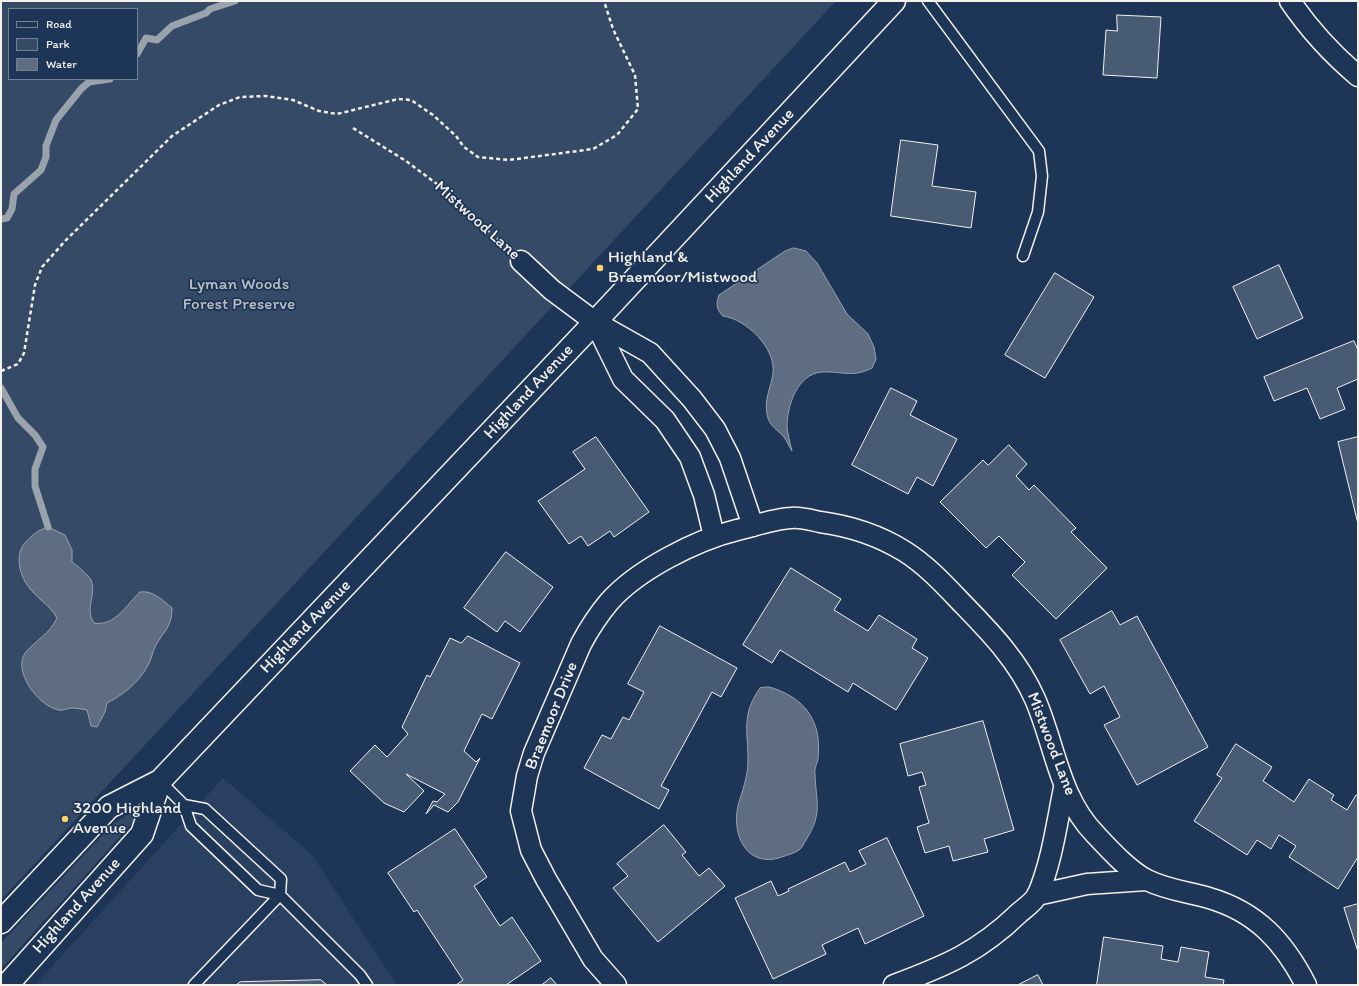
<!DOCTYPE html>
<html>
<head>
<meta charset="utf-8">
<style>
	body { margin:0 }
	#map { position:relative; width:1359px; height:986px; overflow:hidden; background:#1d3557; font-family:Itim,sans-serif }
	canvas { display:block }
	.frame { position:absolute; inset:0; border:2px solid #f4f1e8; pointer-events:none }
	.legend { position:absolute; left:8px; top:8px; width:130px; height:72px; box-sizing:border-box; background:#1d3557; border:1px solid #738091; margin:0; padding:5px 7px; list-style:none; font-size:12px; color:#f4f1e8 }
	.legend li { display:flex; align-items:center; gap:8px; height:20px }
	.legend b { width:20px; border:1px solid #738091 }
</style>
</head>
<body>
<div id="map">
<canvas width="1359" height="986"></canvas>
<div class="frame"></div>
<ul class="legend">
<li><b style="height:5px;background:#1d3557"></b>Road</li>
<li><b style="height:11px;background:#354a67"></b>Park</li>
<li><b style="height:11px;background:#5e6d82"></b>Water</li>
</ul>
</div>
<script>
const ctx = document.querySelector('canvas').getContext('2d');
ctx.lineJoin = 'round';
function fillPath(path, color) {
  ctx.fillStyle = color;
  ctx.fill(path, 'evenodd');
}
function trace(path, color, width, dash) {
  ctx.strokeStyle = color;
  ctx.lineWidth = width;
  ctx.lineCap = dash ? 'butt' : 'round';
  ctx.setLineDash(dash || []);
  ctx.stroke(path);
}
function write(font, color, halo, rows, align = 'center') {
  ctx.font = font + ' Itim,sans-serif';
  ctx.lineWidth = 3.5;
  ctx.setLineDash([]);
  ctx.textBaseline = 'middle';
  ctx.strokeStyle = halo;
  ctx.fillStyle = color;
  for (const [text, x, y, turn = 0] of rows) {
    ctx.save();
    ctx.translate(x, y);
    ctx.rotate((+turn || 0) * Math.PI / 180);
    ctx.textAlign = isNaN(turn) ? turn : align;
    if (halo) ctx.strokeText(text, 0, 0);
    ctx.fillText(text, 0, 0);
    ctx.restore();
  }
}
const built = new Path2D(`
	M223 778 312 855 397 985H35Z`);
const green = new Path2D(`
	M1 1H836L1 900ZM9 9H137V79H9Z
	M131 813 135 820 1 969V943L114 823Z`);
const water = new Path2D(`
	M794 248 806 251 817 263 847 314 868 334 874 347 876 359 872 368C853 378 842 371 822 372 797 374 787 406 787 427 788 435 790 443 792 451 790 448 788 444 786 440 780 430 769 428 767 414 764 399 771 388 773 373 776 348 746 319 723 316 716 309 716 304 719 295L785 251Z
	M48 527 65 535 72 550V562C78 567 87 573 91 580 97 595 84 609 94 623 115 627 127 604 140 592 153 590 162 600 172 608 172 628 163 631 155 647 152 653 151 661 147 667 138 683 123 695 107 703L105 712 97 727 91 726 87 710C82 709 76 708 71 708 68 708 63 711 59 710 39 707 11 670 26 652 37 639 49 635 57 618 50 605 36 598 28 586 19 574 15 554 25 543 32 535 38 530 48 527Z
	M769 687C788 692 807 704 814 723 819 733 819 748 818 759 817 764 814 769 815 774 816 803 823 813 806 840 804 843 802 848 799 850 795 853 787 855 782 857 744 870 729 829 740 799 744 786 748 774 748 760 748 730 741 715 760 688Z`);
const stream = new Path2D(`
	M137 54 146 38 157 40 172 26 206 13 210 9 235 1
	M1 219 7 218 12 209 14 194 41 170 46 157V146L56 120 81 89 89 82 110 79
	M1 388 18 418 35 435 43 447 35 469V486L48 527`);
const building = new Path2D(`
	M1117 15 1161 17 1157 78 1103 75 1106 30 1117 31Z
	M901 140 938 145 932 186 976 192 971 228 891 216Z
	M1279 265 1303 318 1257 339 1233 287Z
	M1055 273 1094 297 1045 378 1005 355Z
	M1354 341 1358 350V379L1337 388 1345 409 1320 419 1307 388 1274 401 1264 377Z
	M891 388 917 401 910 415 957 439 933 486 917 477 908 494 852 465Z
	M596 437 649 512 614 537 610 531 588 546 581 536 569 544 538 501 585 469 573 452Z
	M1358 437V524L1338 442Z
	M1009 445 1027 464 1016 476 1029 490 1034 485 1076 528 1071 532 1107 568 1056 619 1012 575 1025 562 999 536 986 548 940 502 983 460 988 465Z
	M506 552 553 587 520 632 505 621 497 632 464 608Z
	M791 568 841 599 834 610 868 631 879 615 917 639 912 648 928 658 896 710 853 683 848 692 780 650 772 663 743 645Z
	M1112 611 1120 625 1137 616 1208 747 1137 785 1104 725 1120 717 1104 686 1090 694 1060 640Z
	M660 626 737 668 721 697 712 692 661 786 669 790 659 809 584 768 602 735 611 739 623 717 629 720 644 692 628 684Z
	M468 636 520 663 492 719 482 714 464 751 476 762 480 758 458 802 448 812 434 805 426 814 433 801 437 802 445 794 406 774 424 791 404 812 384 803 350 771 375 745 387 757 408 734 402 727 427 675 430 677 450 638 461 643Z
	M983 721 1014 830 984 839 988 852 953 861 949 846 925 853 917 827 929 823 919 787 926 785 922 772 908 776 900 744Z
	M1236 744 1272 767 1263 781 1294 802 1309 779 1334 795 1331 800 1347 810 1356 795 1358 796V857L1338 889 1289 857 1296 846 1279 835 1271 849 1257 840 1247 855 1194 821 1222 778 1217 775Z
	M664 825 686 852 682 855 699 876 709 868 725 886 658 942 613 888 628 876 617 864Z
	M455 829 487 877 474 886 500 926 512 917 541 961 506 985H456L463 980 417 910 414 912 388 873Z
	M887 838 924 916 865 944 858 928 822 945 826 954 773 979 735 898 771 881 778 896 789 891 788 889 845 862 850 872 866 864 859 851Z
	M1358 904V952L1344 908Z
	M1104 937 1163 946 1161 959 1178 962 1181 947 1209 952 1205 977 1224 980 1223 985H1097Z
	M1038 975 1043 985H1018Z
	M551 978 557 985H542Z
	M321 980 327 985H236L240 982Z`);
const path = new Path2D(`
	M353 128 406 161 437 184 506 247
	M1 371 18 364 24 353 35 285 42 267 65 241 172 136 219 105 240 97 266 96 293 100 319 111 337 114 398 99 411 100 433 115 456 136 464 147 478 157 509 160 593 149 617 135 638 109 635 75 613 29 604 1`);
const lane = new Path2D(`
	M928 1 1039 151 1042 176 1038 212 1023 256
	M160 781 184 805 191 826 258 890 280 895 360 975 367 985
	M184 805 205 809 281 879 280 895 194 985`);
const street = new Path2D(`
	M1290 1C1309 29 1332 54 1358 76
	M521 261 552 290 595 322 650 353 692 399 715 429 730 458 753 526
	M595 322 623 379 665 420 690 457 704 495 714 536
	M1037 895 1087 884 1146 880
	M616 985 593 959 546 879 531 850 521 811 527 776 534 753 581 644C589 629 598 615 609 602 637 570 696 540 737 530 754 526 773 519 791 518 800 517 811 520 820 522 850 526 878 535 904 551 925 564 943 583 960 601 989 631 1018 660 1035 699 1055 745 1059 797 1095 834 1109 849 1129 871 1147 880 1167 890 1189 892 1209 898 1257 912 1284 942 1306 985
	M894 985C945 966 979 952 1019 913 1025 908 1035 901 1038 894 1052 861 1057 822 1064 788`);
const secondary = new Path2D(`
	M1 922 109 807 160 781 595 322 894 1
	M7 985 142 834 160 781`);
const markers = [
	[600,268,4,"#ffd166"],
	[65,819,4,"#ffd166"]
];
const streetNames = [
	["Highland Avenue",750,156,-47],
	["Mistwood Lane",477,221,42],
	["Highland Avenue",529,392,-47],
	["Highland Avenue",306,627,-46],
	["Braemoor Drive",552,716,-68],
	["Mistwood Lane",1051,744,69],
	["Highland Avenue",77,906,-48]
];
const poiNames = [
	["Highland &",608,258],
	["Braemoor/Mistwood",608,278],
	["3200 Highland",73,809],
	["Avenue",73,829]
];
const parkNames = [
	["Lyman Woods",239,285],
	["Forest Preserve",239,305]
];
fillPath(built, '#2a4060');
fillPath(green, '#354a67');
fillPath(water, '#5e6d82');
trace(water, '#9aa2ab', 1);
trace(stream, '#9aa2ab', 7);
fillPath(building, '#485b74');
trace(building, '#f4f1e8', 1);
trace(lane, '#f4f1e8', 13);
trace(street, '#f4f1e8', 23);
trace(secondary, '#f4f1e8', 25);
trace(path, '#f4f1e8', 2.5, [4, 3]);
trace(lane, '#1d3557', 10);
trace(street, '#1d3557', 20);
trace(secondary, '#1d3557', 22);
for (const [x, y, r, color] of markers) {
  const dot = new Path2D();
  dot.arc(x, y, r, 0, 2 * Math.PI);
  ctx.fillStyle = color;
  ctx.fill(dot);
  trace(dot, '#1d3557', 1.5);
}
write('17px', '#f4f1e8', '#1d3557', streetNames);
write('17px', '#f4f1e8', '#1d3557', poiNames, 'left');
write('17px', '#bbbfc1', '#1d3557', parkNames);
</script>
</body>
</html>
